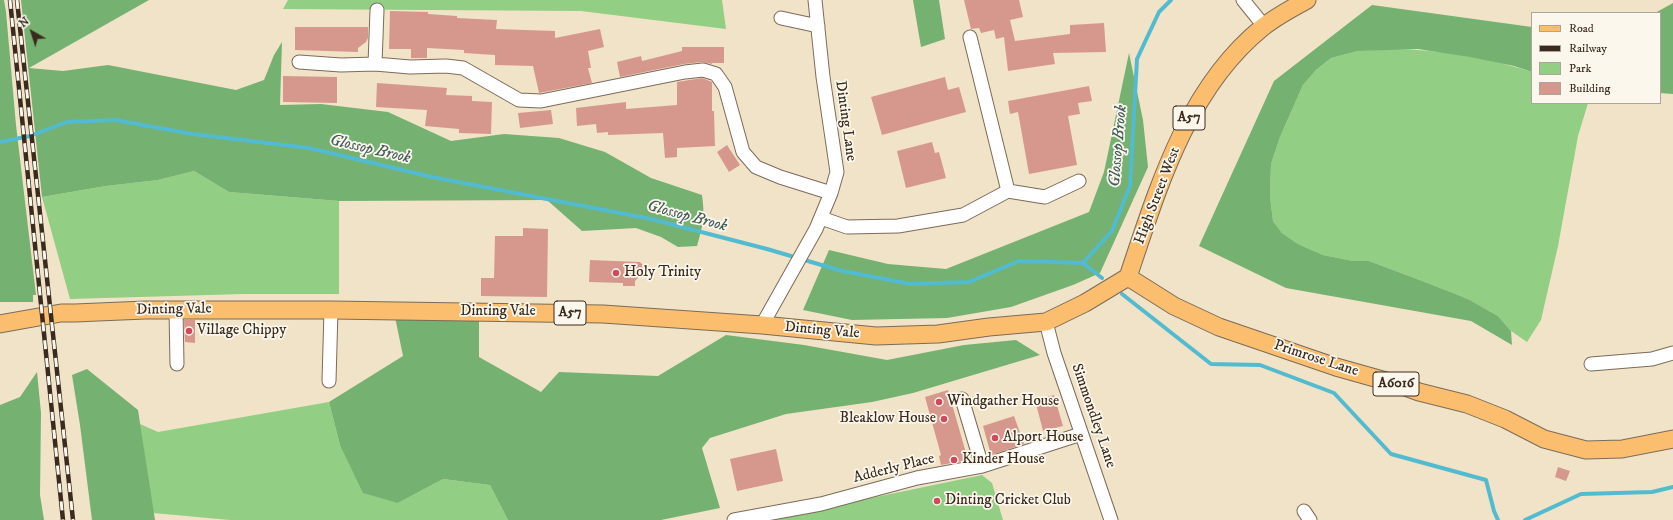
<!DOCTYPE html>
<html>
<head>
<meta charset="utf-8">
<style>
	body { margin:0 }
	#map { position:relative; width:1673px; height:520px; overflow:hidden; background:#f1e3c7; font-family:"IM FELL DW Pica",serif }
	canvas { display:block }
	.legend { position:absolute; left:1531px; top:12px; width:130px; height:92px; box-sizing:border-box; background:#fbf7ec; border:1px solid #aea59a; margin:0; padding:5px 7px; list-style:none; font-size:12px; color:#3b2a1e }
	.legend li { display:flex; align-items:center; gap:8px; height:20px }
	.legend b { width:20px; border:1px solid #aea59a }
	.north { position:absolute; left:12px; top:12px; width:40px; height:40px; -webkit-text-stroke:3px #fbf7ec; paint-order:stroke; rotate:321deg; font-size:11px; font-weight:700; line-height:16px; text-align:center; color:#3b2a1e }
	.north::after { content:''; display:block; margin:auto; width:14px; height:18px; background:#3b2a1e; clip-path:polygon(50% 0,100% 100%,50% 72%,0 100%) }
</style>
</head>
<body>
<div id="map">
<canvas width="1673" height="520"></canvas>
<ul class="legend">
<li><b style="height:5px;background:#fabe6e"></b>Road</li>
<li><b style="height:5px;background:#3b2a1e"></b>Railway</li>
<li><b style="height:11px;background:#92ce83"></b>Park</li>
<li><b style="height:11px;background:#d6988d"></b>Building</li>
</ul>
<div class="north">N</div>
</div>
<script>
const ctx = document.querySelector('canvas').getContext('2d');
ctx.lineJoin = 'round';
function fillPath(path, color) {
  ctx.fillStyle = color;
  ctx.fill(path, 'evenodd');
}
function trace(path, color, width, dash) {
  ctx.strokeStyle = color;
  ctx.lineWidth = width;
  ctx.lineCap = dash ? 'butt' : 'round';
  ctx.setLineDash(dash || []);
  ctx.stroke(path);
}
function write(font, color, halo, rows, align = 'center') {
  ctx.font = font + ' "IM FELL DW Pica",serif';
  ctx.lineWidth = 3.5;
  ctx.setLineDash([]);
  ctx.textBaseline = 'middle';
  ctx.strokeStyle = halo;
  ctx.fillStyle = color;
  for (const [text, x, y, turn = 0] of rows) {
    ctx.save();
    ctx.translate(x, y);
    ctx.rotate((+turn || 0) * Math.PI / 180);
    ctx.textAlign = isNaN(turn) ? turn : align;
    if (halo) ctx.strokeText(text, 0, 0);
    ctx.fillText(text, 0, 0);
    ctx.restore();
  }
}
const green = new Path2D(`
	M288 0H722L726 29 581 11 283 9Z
	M1392 49C1439 49 1488 58 1532 72V103H1588L1578 136 1558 246 1541 320 1527 342 1511 331 1498 316 1468 299 1425 282 1369 261H1353L1323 255 1298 244 1282 233 1273 221 1270 197 1271 164 1280 137 1303 85 1316 70 1331 58 1358 51Z
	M194 171 229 192 339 201V294H243L70 299 42 197 106 186 158 180Z
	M329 402 340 445 398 503 443 479 490 485 508 520H230L153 513 140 424 158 432Z
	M982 475 992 483 1003 520H765Z`);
const forest = new Path2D(`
	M0 0H4L6 12 16 125 36 295H33V302H0Z
	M21 0H149L29 68 63 71 108 65 236 90 264 80 274 55 282 42 280 105 321 104 388 112 451 141 504 134 559 138 605 152 651 178 702 195C705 217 703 225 697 246L678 247 661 237 636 228 582 231 547 200 339 201 229 192 194 171 158 180 106 186 42 197Z
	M913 0H939L945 39 921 47Z
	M1673 3V94L1660 93V13H1655Z
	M1372 5 1532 27V72L1514 66 1470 57 1418 49 1358 51 1331 58 1316 70 1303 85 1280 137 1271 164 1270 197 1273 221 1282 233 1298 244 1323 255 1353 261H1369L1425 282 1468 299 1498 316 1511 331 1512 345 1471 321 1286 288 1199 246 1274 81Z
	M1129 53 1143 120 1148 167 1100 273 1073 285 1011 307 947 318 852 320 803 310 829 250 888 264 946 269 1089 212 1104 172Z
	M395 317 479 318V357L541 392 559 372 658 376 726 335 804 345 887 360 964 345 1016 340 1040 355 913 393 872 402 786 414 710 438 702 448 720 508 661 520H508L490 485 443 479 398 503 363 493 340 445 329 402 403 356Z
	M87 369 138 410 155 520H92L80 425 72 375Z
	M37 372 41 413 40 495 44 520H0V405L20 397Z`);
const stream = new Path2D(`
	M0 142 30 136 67 122 115 120 192 134 309 148 432 177 651 219 767 249 842 271 911 284 969 282 1019 261 1083 263 1112 231 1130 186 1137 59 1159 12 1171 0
	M1083 263 1102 278
	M1122 294 1211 364 1260 365 1334 393 1391 454 1486 480 1494 511 1498 520
	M1525 520 1581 494 1652 492 1673 487`);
const building = new Path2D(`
	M964 0H1019L1023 17 1010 20 1015 41 1070 34V25L1104 23 1106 52 1053 53 1055 64 1008 71 1004 37 996 39 994 30 981 33 979 28 971 29Z
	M390 11 428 12V14L457 16V18L497 20 496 29 555 31V38L600 29 604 47 588 51 591 68H588L592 83 539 93 533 66 495 65V55L464 53V50L427 48V58H411V49H389Z
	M295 27H368V38L366 42 358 48V52L295 50Z
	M682 47H724V63H712V64L702 62 684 64 620 77 617 62 641 56 642 61 682 51Z
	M283 76 337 77V103L283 102Z
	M945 77 948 90 959 87 966 112 882 135 871 97Z
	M702 78 712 82V111H714L715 146 677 148V157L665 158 663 133 608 135V132L597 133 596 124 577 126 576 108 626 102V109L677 105V82Z
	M377 83 447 88 446 95 472 96V101L492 102 491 134 459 133V129L425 126 427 110 376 107Z
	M1089 86 1092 101 1078 103 1080 114 1068 116 1077 165 1029 174 1018 112 1010 114 1008 101Z
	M551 110 553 124 520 128 518 113Z
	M932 142 935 153 939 152 946 178 906 188 897 151Z
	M727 145 740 165 729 172 717 152Z
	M523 228 548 229 547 297 481 296V278H494L495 236H523Z
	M590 260 640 262 643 265 644 271 635 281V286H623V283L589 282Z
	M184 320H195V343L185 342Z
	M948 390 968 460 941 465 939 456 941 455 925 397Z
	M1054 395 1063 426 1043 431 1035 400Z
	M1014 416 1024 444 991 455 983 426Z
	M776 449 783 481 737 491 730 459Z
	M1558 467 1570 471 1566 481 1555 477Z`);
const minor = new Path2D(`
	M1243 0 1264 26
	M781 18 818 26
	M299 62 341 65 375 64 410 67 446 66 463 68 519 100 541 101 685 72 703 70 716 74 725 87 743 152 756 167 780 177 831 193
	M375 64 377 10
	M1008 191 1045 197 1079 181
	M821 218 847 227 898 226 963 215 1008 191 970 37
	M176 310 177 364
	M1046 322 1054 353 1111 520
	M762 325 816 229 831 193 837 172 823 77 815 0
	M1591 364 1652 359 1673 353
	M329 381 331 310
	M962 399 982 466
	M1304 511 1310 520
	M734 520 821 504 917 478 982 466 1081 434`);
const major = new Path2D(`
	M1128 277 1174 306 1219 327 1336 367 1400 385 1419 392 1467 404 1505 419 1544 439 1586 450 1622 449 1673 439
	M1128 277C1158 188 1187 88 1263 27 1277 16 1292 8 1307 0
	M0 324 61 313H75L145 310H331L603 314 762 325 876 336 938 334 989 327 1046 322 1085 303 1128 277`);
const rail = new Path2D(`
	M10 0 63 520
	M17 0 73 520`);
const markers = [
	[616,273,4,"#d1495b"],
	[189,331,4,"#d1495b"],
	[939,402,4,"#d1495b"],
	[944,419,4,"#d1495b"],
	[995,438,4,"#d1495b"],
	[954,460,4,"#d1495b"],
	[937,501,4,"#d1495b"]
];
const shields = [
	[1189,118,32],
	[570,313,32],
	[1396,384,46]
];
const shieldNames = [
	["A57",1189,118],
	["A57",570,313],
	["A6016",1396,384]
];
const streetNames = [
	["Dinting Lane",845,121,82],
	["High Street West",1158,196,-69],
	["Dinting Vale",174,310,-1],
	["Dinting Vale",498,312],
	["Dinting Vale",822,331,5],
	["Primrose Lane",1316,359,18],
	["Simmondley Lane",1093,416,71],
	["Adderly Place",894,469,-14]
];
const poiNames = [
	["Holy Trinity",624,273],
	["Village Chippy",197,331],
	["Windgather House",947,402],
	["Bleaklow House",936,419,"right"],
	["Alport House",1003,438],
	["Kinder House",962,460],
	["Dinting Cricket Club",945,501]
];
const waterNames = [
	["Glossop Brook",1119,146,-85],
	["Glossop Brook",370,150,13],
	["Glossop Brook",687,217,15]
];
fillPath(green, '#92ce83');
fillPath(forest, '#75b171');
trace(stream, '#53bbd0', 4);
fillPath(building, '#d6988d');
trace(minor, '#7b6b59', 15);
trace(major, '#7b6b59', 19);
trace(minor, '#fff', 13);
trace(major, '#fabe6e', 17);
trace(rail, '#3b2a1e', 4.5);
trace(rail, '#fbf7ec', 3, [9]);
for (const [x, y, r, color] of markers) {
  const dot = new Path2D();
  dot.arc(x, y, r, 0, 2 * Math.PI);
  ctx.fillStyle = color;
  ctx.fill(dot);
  trace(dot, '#fbf7ec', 1.5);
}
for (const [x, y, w] of shields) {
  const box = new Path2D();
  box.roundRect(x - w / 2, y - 12, w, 24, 3);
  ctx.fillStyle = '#fbf7ec';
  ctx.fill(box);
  trace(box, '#3b2a1e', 1);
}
write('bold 14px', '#3b2a1e', null, shieldNames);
write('15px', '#3b2a1e', '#fbf7ec', streetNames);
write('15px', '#3b2a1e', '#fbf7ec', poiNames, 'left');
write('italic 16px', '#435d5c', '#fbf7ec', waterNames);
</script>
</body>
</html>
